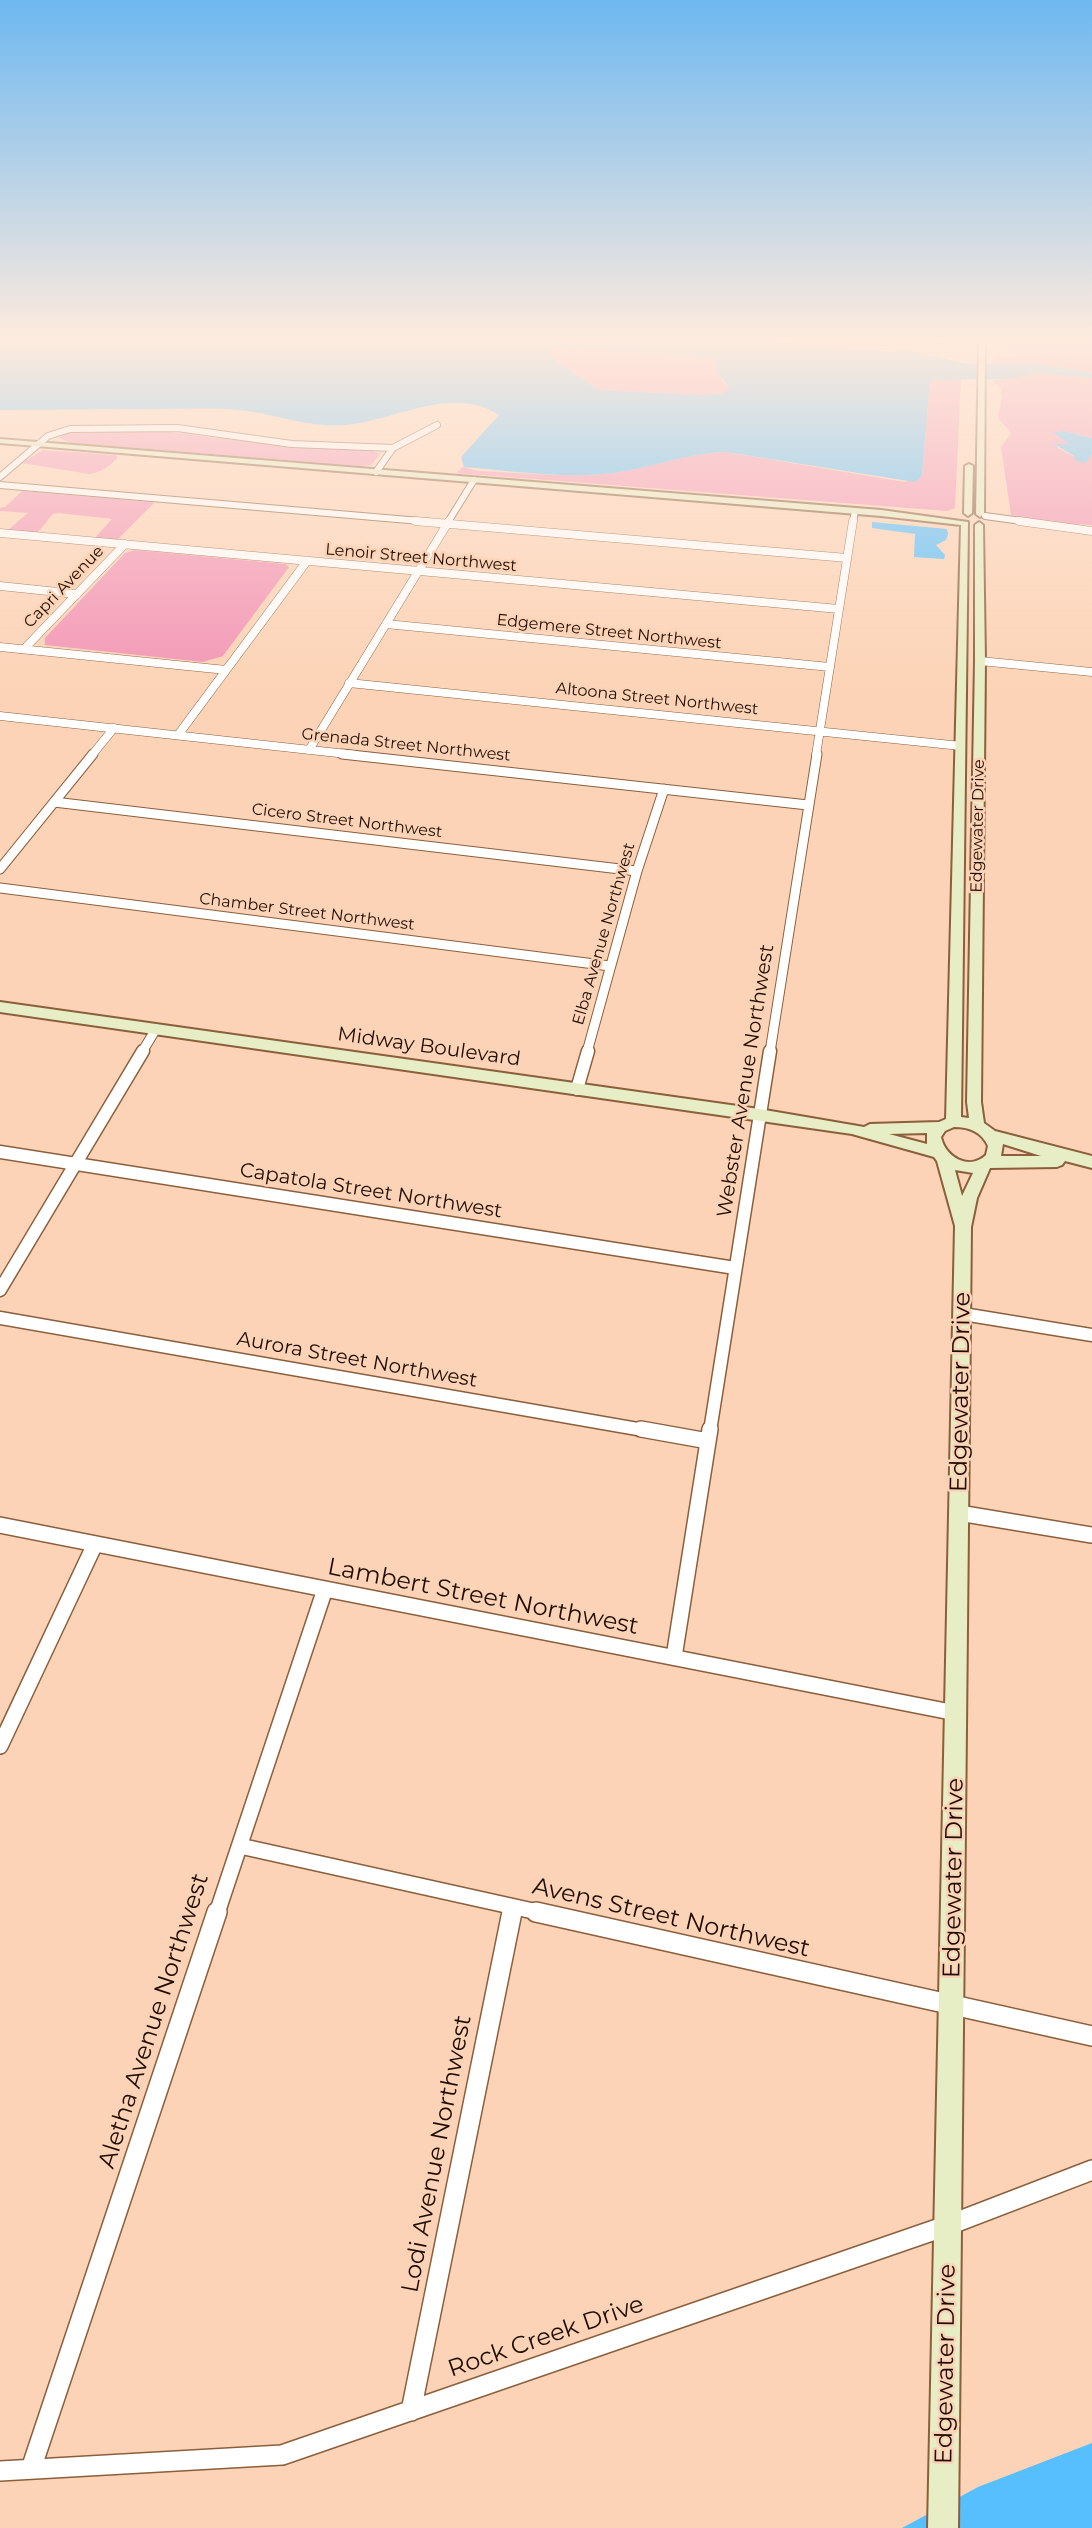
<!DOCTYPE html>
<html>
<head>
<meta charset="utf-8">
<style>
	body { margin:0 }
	canvas { display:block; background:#fcd3b6 }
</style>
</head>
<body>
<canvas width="1092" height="2528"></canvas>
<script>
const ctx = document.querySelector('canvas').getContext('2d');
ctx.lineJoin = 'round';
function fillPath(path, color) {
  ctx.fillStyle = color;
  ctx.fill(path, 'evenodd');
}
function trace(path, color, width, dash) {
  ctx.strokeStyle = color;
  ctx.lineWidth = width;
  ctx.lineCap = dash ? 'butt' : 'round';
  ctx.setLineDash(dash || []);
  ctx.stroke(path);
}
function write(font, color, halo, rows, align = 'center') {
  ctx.font = font + ' Montserrat,sans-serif';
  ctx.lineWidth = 5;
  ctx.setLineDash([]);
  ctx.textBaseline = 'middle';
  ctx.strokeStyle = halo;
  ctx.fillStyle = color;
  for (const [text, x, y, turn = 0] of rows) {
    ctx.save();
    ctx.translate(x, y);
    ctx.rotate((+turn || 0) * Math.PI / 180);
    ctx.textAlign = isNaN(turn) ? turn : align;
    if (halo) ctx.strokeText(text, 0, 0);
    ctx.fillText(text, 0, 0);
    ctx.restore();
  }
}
const green = new Path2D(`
	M1003 339H1092V373L1034 363 991 364 995 357H1020L1005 350 1012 344Z
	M547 348 675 354 715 359 723 382 731 388 722 394 703 395 597 390C583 374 556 368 547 348Z
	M1035 373 1092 378V438L1064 431 1054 432 1070 446 1054 443 1058 448 1086 463 1092 454V525L1056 523 1011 515 1001 447 1011 433 998 418 1002 397 1000 387 992 380 1014 379Z
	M961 378 955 508 947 511 456 473 463 467 479 471C524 473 569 478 613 473 652 468 687 453 726 452L905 482 922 476 930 380Z
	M162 431 283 446 370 450 380 454 371 465 360 466 72 443 59 438 64 433 72 432Z
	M43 450 116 455 118 457C111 466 100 473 89 474L22 463Z
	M22 491 151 502 154 503 117 540 94 539 112 519 58 513 53 514 38 532 7 531 28 513 0 511V508L5 507Z
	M135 550 285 564 289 567 223 656 203 662 45 645V638L125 553Z`);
const water = new Path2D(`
	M0 339H750L893 352 905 350 968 364 1034 363 1092 373V378L1035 373 1014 379 930 380 922 476 915 482 726 452C687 453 652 468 613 473 564 479 513 471 464 467L461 457 499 415C452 384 395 421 345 425 304 428 268 411 228 409 204 408 179 409 155 409 103 409 52 410 0 410ZM548 348 675 354 714 359 718 374 730 388 722 394 703 395 597 390C584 375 555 368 548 348Z
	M1064 431 1092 438V454L1086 463 1075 460 1074 456 1052 443 1069 445 1053 432Z
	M872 522 947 529 948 534 946 540 936 545 945 555 944 559 914 557 915 534 872 528Z
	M1092 2443V2528H902L978 2487Z`);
const streetFar5 = new Path2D(`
	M931 339 961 342
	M376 472 393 448 437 425
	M0 477 48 436 70 429 177 428 292 444 393 448
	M0 485 432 522
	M985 516 1029 522
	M448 522 474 480
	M853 522 855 511`);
const streetFar4 = new Path2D(`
	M415 521 847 558
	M1019 521 1092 531
	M0 533 839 609
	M0 586 77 594
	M386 624 830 667
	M0 647 226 670
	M24 649 125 544
	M980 661 1092 672
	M349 683 961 746
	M0 716 356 755
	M178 735 307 561
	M309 750 449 521
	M92 755 114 728
	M816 755 853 521`);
const streetFar3 = new Path2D(`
	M342 754 808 805
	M54 802 637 871
	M0 869 93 754
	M0 888 610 966
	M142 1052 156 1029
	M587 1052 637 871 664 789
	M770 1052 817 754`);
const streetFar2 = new Path2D(`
	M577 1089 588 1051
	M0 1152 735 1268
	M0 1290 143 1051
	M963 1314 1092 1335
	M0 1318 649 1431
	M710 1431 770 1051`);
const streetFar1 = new Path2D(`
	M641 1429 708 1441
	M959 1513 1092 1535
	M0 1525 956 1713
	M674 1657 710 1429
	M0 1746 95 1544
	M240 1846 542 1913
	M217 1913 325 1589
	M512 1913 513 1907`);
const street = new Path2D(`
	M536 1912 1092 2036
	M411 2411 512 1912
	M31 2469 217 1912
	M0 2471 282 2455 949 2225 1092 2170`);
const secondary = new Path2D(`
	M979 339H985L984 514 980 517 976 514Z
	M0 439 881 510 968 522 961 1117 969 1118 967 1102 975 661V525L979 522 983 525 985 661 981 1102 984 1123 995 1131 1092 1156V1168L1065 1161 1062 1165 1057 1167 990 1168 977 1198 971 1227 958 2528H928L955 1226 937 1161 934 1157 852 1134 0 1012V1002L759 1109 864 1127 870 1124 939 1122 946 1119 961 525 881 516 0 443ZM954 1127C969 1127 982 1132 988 1146L986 1155C969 1171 945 1157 941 1137L945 1131ZM927 1133V1144L889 1134ZM1003 1144 1041 1156H1001ZM955 1170 973 1173 962 1196Z
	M969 464 973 466 972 513 968 516 964 513 965 466Z`);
const farStreetnames = [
	["Lenoir Street Northwest",421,558,5],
	["Capri Avenue",64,587,-46],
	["Edgemere Street Northwest",609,632,6],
	["Altoona Street Northwest",657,699,6],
	["Grenada Street Northwest",406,745,6],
	["Cicero Street Northwest",347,821,7],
	["Edgewater Drive",978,826,-89],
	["Chamber Street Northwest",307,912,7],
	["Elba Avenue Northwest",604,934,-74]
];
const streetNames = [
	["Midway Boulevard",429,1047,8],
	["Webster Avenue Northwest",746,1081,-81],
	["Capatola Street Northwest",371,1191,9],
	["Aurora Street Northwest",357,1360,10]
];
const nearStreetnames = [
	["Edgewater Drive",961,1392,-89],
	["Lambert Street Northwest",483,1597,11],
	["Edgewater Drive",954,1878,-89],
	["Avens Street Northwest",671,1918,13],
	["Aletha Avenue Northwest",154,2021,-72],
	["Lodi Avenue Northwest",437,2154,-79],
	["Rock Creek Drive",546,2337,-19],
	["Edgewater Drive",946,2364,-89]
];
fillPath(green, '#f295b5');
fillPath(water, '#57bffd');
trace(streetFar5, '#8b5f3c', 8);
trace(streetFar4, '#8b5f3c', 9);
trace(streetFar3, '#8b5f3c', 11);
trace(streetFar2, '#8b5f3c', 15);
trace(streetFar1, '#8b5f3c', 18);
trace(street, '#8b5f3c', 22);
trace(secondary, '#8b5f3c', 4);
trace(streetFar5, '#fff', 6);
trace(streetFar4, '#fff', 8);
trace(streetFar3, '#fff', 9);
trace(streetFar2, '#fff', 12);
trace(streetFar1, '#fff', 15);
trace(street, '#fff', 19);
fillPath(secondary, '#e7edc5');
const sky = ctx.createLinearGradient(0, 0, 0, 693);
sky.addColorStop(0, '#6eb8f0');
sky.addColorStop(0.49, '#feebde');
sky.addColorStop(1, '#feebde00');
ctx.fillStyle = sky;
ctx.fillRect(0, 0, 1092, 693);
write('16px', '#1e0d02', '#fcd3b6', farStreetnames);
write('20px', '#1e0d02', '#fcd3b6', streetNames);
write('24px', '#1e0d02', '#fcd3b6', nearStreetnames);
</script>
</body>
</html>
